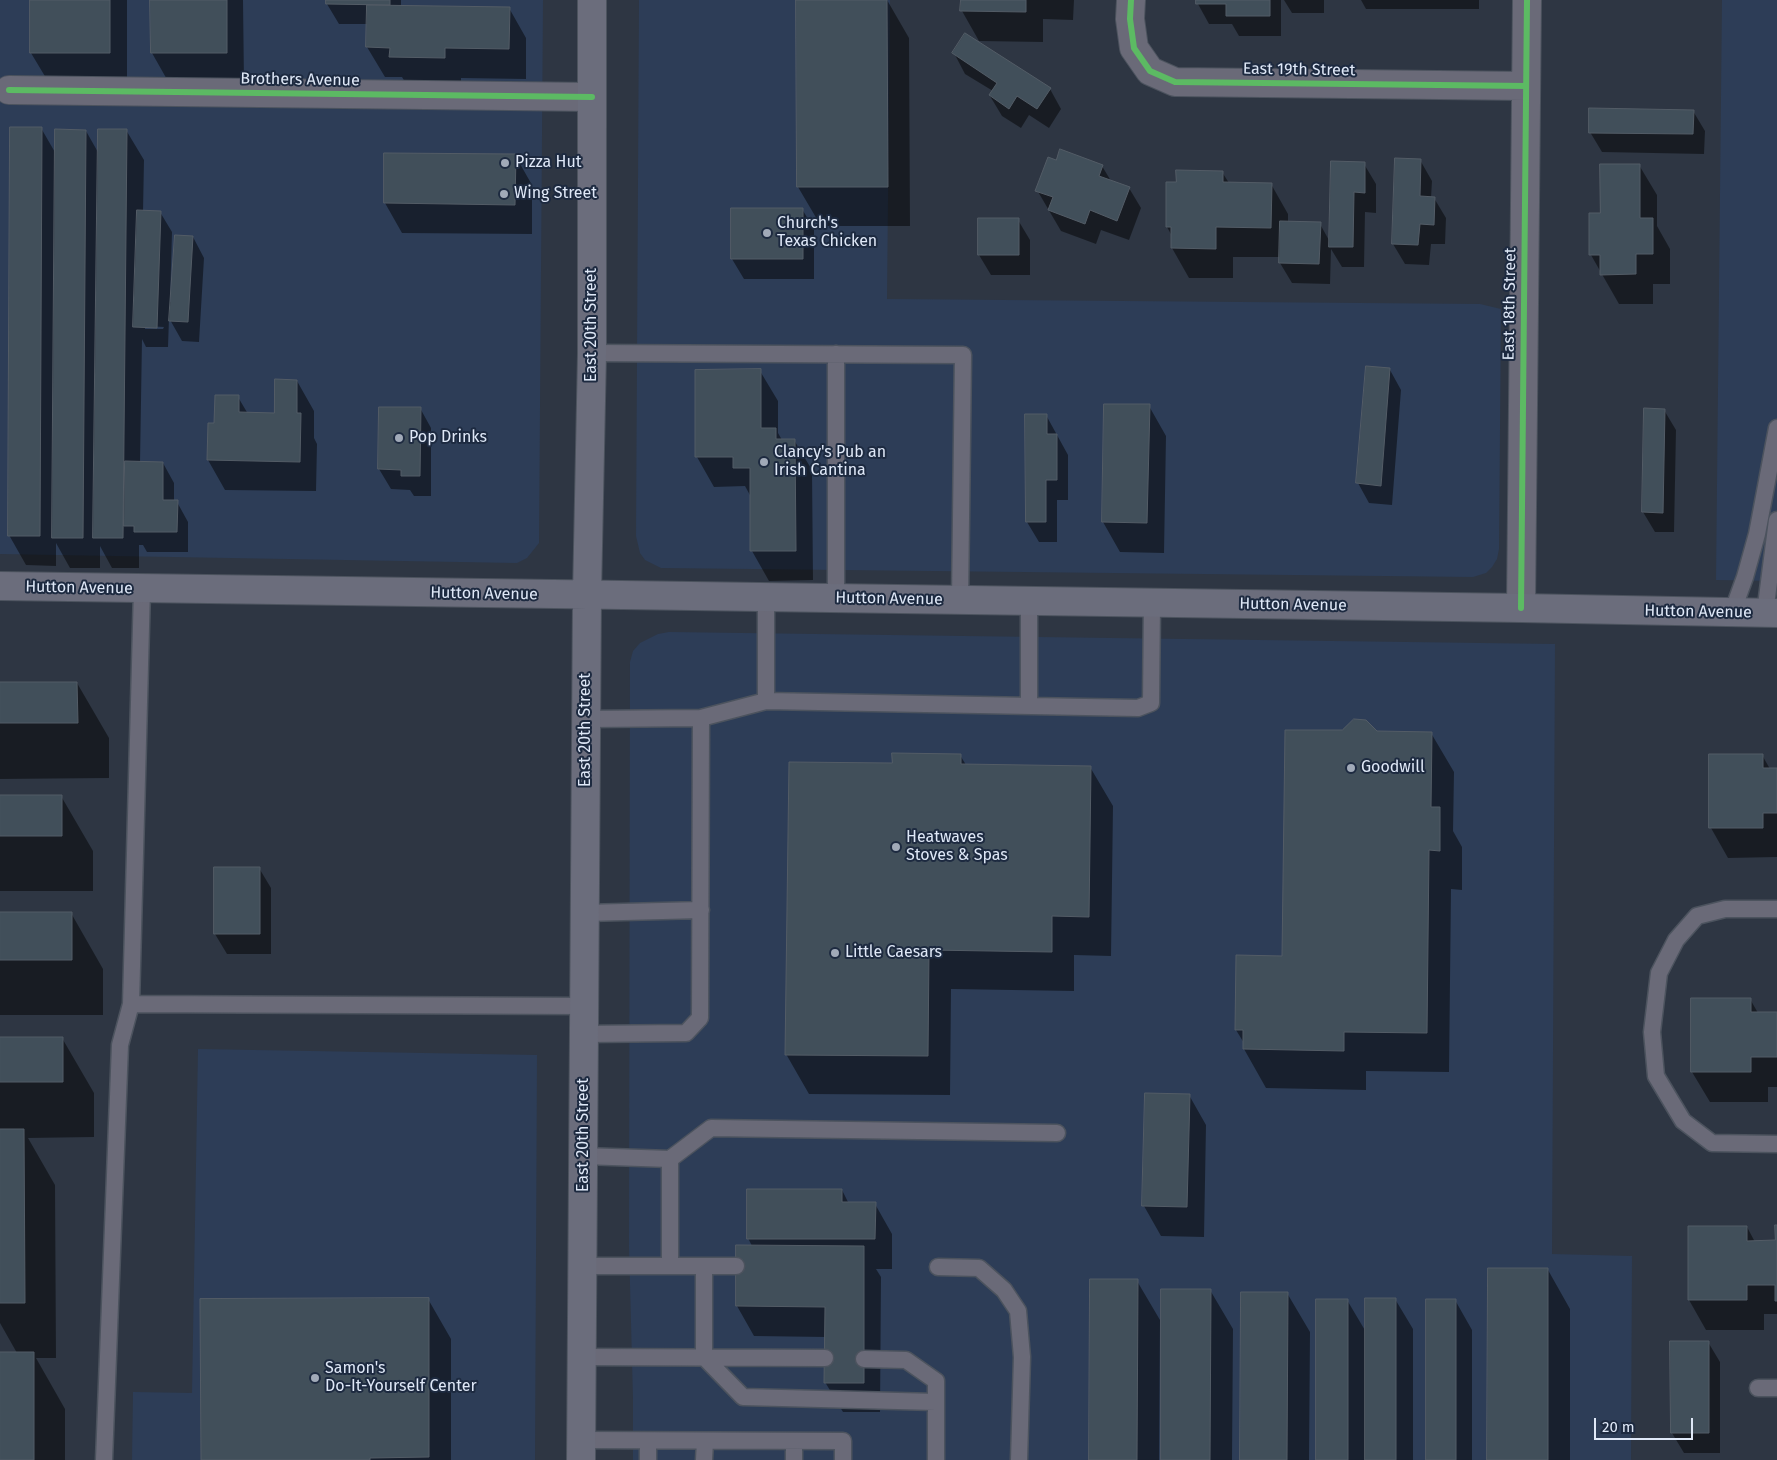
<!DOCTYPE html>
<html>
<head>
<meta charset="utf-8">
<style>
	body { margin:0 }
	#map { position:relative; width:1777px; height:1460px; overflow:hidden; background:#2e3643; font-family:"Fira Sans",sans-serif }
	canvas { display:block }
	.scale { position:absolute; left:1594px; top:1418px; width:99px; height:22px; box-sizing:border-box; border:2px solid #dfe8f7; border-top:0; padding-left:6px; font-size:15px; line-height:18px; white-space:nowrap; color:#dfe8f7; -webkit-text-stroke:4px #1d2a40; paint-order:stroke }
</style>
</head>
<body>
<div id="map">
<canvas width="1777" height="1460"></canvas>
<div class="scale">20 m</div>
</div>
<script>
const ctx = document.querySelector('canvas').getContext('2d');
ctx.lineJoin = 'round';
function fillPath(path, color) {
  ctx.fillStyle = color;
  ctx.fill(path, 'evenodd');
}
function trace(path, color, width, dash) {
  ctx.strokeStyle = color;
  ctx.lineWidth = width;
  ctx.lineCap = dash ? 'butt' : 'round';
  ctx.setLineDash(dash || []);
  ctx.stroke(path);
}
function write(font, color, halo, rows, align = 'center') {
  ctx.font = font + ' "Fira Sans",sans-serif';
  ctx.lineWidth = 4;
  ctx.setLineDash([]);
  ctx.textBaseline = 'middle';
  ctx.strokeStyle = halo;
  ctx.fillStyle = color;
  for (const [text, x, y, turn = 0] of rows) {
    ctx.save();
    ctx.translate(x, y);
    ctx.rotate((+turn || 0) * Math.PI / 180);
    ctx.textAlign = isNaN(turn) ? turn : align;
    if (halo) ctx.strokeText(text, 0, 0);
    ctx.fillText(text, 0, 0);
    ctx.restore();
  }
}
const built = new Path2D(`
	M0 0H543L539 543 527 558 517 563 0 554Z
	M639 0H890L887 299 1480 304 1501 309 1499 549 1497 559 1492 567 1486 573 1473 577 661 568 645 560 640 553 636 536Z
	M1722 0H1777V581L1716 580Z
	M669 632 1555 644 1552 1254 1632 1256 1631 1460H633V1399L629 1246 630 662 633 651 640 643 658 634Z
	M198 1049 537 1055 535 1460H132L133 1392 192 1393Z`);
const shadow = new Path2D(`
	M31 0H127V82L49 83 31 53Z
	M152 0H243L244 83H169L152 53Z
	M327 0H401V6L509 8 526 38V79L461 78V88L408 87 402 77H385L367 47 368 24H339L327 4Z
	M797 0H887L909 38 910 226H821L798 187Z
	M962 0H1074L1073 20 1043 19V42L979 41 962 11Z
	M1198 0H1281V36H1239L1232 24H1209L1198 4Z
	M1284 0H1324V13H1292Z
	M1361 0H1479V9H1366Z
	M954 53 1050 89 1061 109 1049 128 1029 115 1021 128 1002 116 990 96 993 91 965 74Z
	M1693 111 1705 131 1704 154 1602 152 1590 132Z
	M41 128 56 154 86 131 99 154 126 130 144 160 143 212H160L172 232 170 302H172L193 237 204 258 199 342 182 341 169 318 168 347H146L142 339 140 463H163L174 483V502H177L188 522V552H147L143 545H139V568H112L100 546V568H70L56 543V566L26 565 9 535ZM145 326 164 327 163 329H145Z
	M386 154 515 155 532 185V234L402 233 385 203Z
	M1420 160 1432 181 1431 198H1434L1446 218 1445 244H1431L1429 265 1405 264 1393 244Z
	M1057 161 1102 166 1111 181 1129 188 1141 208 1129 240 1101 230 1096 244 1061 231 1037 190Z
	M1364 164 1376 184V213L1365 212 1364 267H1342L1331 249 1330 284 1292 283 1280 263V257H1233V278H1189L1172 248V236L1167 227 1177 183 1222 172 1229 183 1271 184 1288 214V223L1320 224 1330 242Z
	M1639 165 1657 195V226L1670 249V284H1653V304H1619L1591 255 1602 214Z
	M802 209 814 229V279H744L732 259Z
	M1018 220 1030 240V275H991L979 255Z
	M1367 368 1390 370 1401 390 1392 505 1369 503 1358 483Z
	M760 371 778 401V433L782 440H794L812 470 813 580 769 581 752 551 751 497 745 486 714 487 697 457Z
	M297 381 314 411V438L317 444 316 491 225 490 208 460 216 425 238 397 248 414H276Z
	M1149 406 1166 436 1164 553 1120 552 1103 522Z
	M420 408 431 428V496H414L410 490 391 489 379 469Z
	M1664 410 1676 430 1674 532H1655L1643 512Z
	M1046 415 1068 455V500H1057V542H1039L1027 522Z
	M0 683H77L109 738V778L0 779Z
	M1343 732 1431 733 1454 772 1453 831 1462 847V890L1451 889 1449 1072 1366 1071V1090L1266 1088 1244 1049V1043L1236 1030 1283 957Z
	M960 755 966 765 1090 767 1113 806 1111 956 1074 955V991L951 989 950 1095 809 1094 786 1054 893 764Z
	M1762 755 1770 769H1777V857L1728 858 1711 828Z
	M0 796H61L93 851V891H0Z
	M215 868H259L271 888V954H227L215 934Z
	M71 913 103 969V1015H0V914Z
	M1692 999H1750L1758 1013H1777V1087H1768V1102H1710L1692 1072Z
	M0 1038H62L94 1093V1137L28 1138 55 1185 56 1358H36L65 1409V1460H0V1353H17L0 1323Z
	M1189 1095 1206 1125 1204 1237 1161 1236 1144 1206Z
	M842 1190 849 1204H875L892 1234V1269H876L881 1277 880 1412H843L825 1382 826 1337 754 1336 737 1306V1246H752L748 1238Z
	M1777 1226V1314H1764V1330H1706L1689 1300 1747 1227 1755 1242 1776 1241Z
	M1548 1270 1570 1309V1460H1488Z
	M1137 1281 1160 1320 1159 1460H1090Z
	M1210 1290 1233 1329 1232 1460H1162Z
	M1287 1293 1310 1332 1309 1460H1241Z
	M428 1299 451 1339V1460H202Z
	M1395 1299 1413 1329V1460H1317L1347 1300 1366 1332Z
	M1455 1300 1472 1330V1460H1427Z
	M1708 1342 1720 1362V1453H1684L1672 1433Z`);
const building = new Path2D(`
	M30 0H110V53H30Z
	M150 0H227V53H151Z
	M326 0H390V5L326 4Z
	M796 0H887L888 187H797Z
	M961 0H1026V12L960 11Z
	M1196 0H1270V16H1226V4H1196Z
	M367 5 510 7 509 49 445 48V58L389 57 390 48 366 47Z
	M965 33 1051 88 1037 109 1017 96 1009 109 989 95 997 83 952 53Z
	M1589 108 1694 110 1693 134 1589 133Z
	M10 127H42L40 536H8Z
	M55 129 86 130 83 538H52Z
	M98 129H127L123 538H93Z
	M1060 149 1103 165 1099 176 1130 187 1117 221 1090 210 1085 224 1048 210 1053 197 1035 191 1048 157 1056 160Z
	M384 153 516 154 515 205 384 203Z
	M1395 158 1421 159 1420 196 1435 197 1434 225 1420 224 1418 245 1392 244Z
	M1331 161 1365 162V193L1354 192 1353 247H1329Z
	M1600 164H1640V218H1653V254H1636V274L1600 275V255H1589V213H1600Z
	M1176 170 1223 171V182L1272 183 1271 228 1216 227V249L1171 248V227H1166V182H1176Z
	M731 208H803V259H731Z
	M137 210 161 211 157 328 133 327Z
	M978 218H1019V255H978Z
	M1280 221 1321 222 1319 264 1279 263Z
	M175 235 193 236 188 322 169 321Z
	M1366 366 1390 368 1381 486 1356 483Z
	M761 369V428H776V439H795L796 551H750V468H733V457H695V370Z
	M275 379 297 380V413H301L300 462 207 460 208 423H214L215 395H239V412L274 413Z
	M1104 404H1150L1147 523 1102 522Z
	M379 407H421L420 476H401V470L378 469Z
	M1644 408 1665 409 1663 513 1642 512Z
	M1025 414H1047V434H1057V480H1046V522H1026Z
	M125 461 163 462V500H178L177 532H134V526H124Z
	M0 682H77L78 723H0Z
	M1354 719 1366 720 1377 731 1432 732 1431 807H1440V851L1429 850 1427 1033 1344 1032V1051L1243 1049V1030H1235L1236 955 1282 956 1285 730H1342Z
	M892 753 961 754V764L1091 766 1089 917 1052 916V952L929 950 928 1056 785 1055 789 762 892 763Z
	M1709 754H1763V768H1777V813H1763V828H1709Z
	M0 795H62V836H0Z
	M214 867H260V934H214Z
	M0 912H72V960H0Z
	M1691 998H1751V1012H1777V1057H1751V1072H1691Z
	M0 1037H63V1082H0Z
	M1145 1093 1190 1094 1187 1207 1142 1206Z
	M0 1129H24L25 1303H0Z
	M747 1189H842V1202H876L875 1239H747Z
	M1775 1225H1777V1301H1775V1285H1747V1300H1688V1226H1747V1241L1775 1240Z
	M736 1245 864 1246V1383H824L825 1307 736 1306Z
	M1488 1268H1548V1460H1487Z
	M1090 1279H1138L1137 1460H1089Z
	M1161 1289H1211L1210 1460H1161Z
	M1241 1292H1288L1287 1460H1240Z
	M429 1298V1457L370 1458V1460H201L200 1299Z
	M1365 1298H1396V1460H1365Z
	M1316 1299H1348V1460H1316Z
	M1426 1299H1456V1460H1426Z
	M1670 1341H1709V1433H1671Z
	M0 1352H34V1460H0Z`);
const service = new Path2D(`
	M592 353 963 355 960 600
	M836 354V598
	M766 598V701L1138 708 1151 703 1152 603
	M1029 601V706
	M1732 613 1745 577 1757 534 1777 428
	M1765 613 1777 520
	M701 718 766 701
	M1777 909H1725L1697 916 1676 940 1659 973 1652 1032 1656 1076 1683 1121 1712 1143 1777 1144
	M585 913 701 910
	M131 1004 584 1006
	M584 1034 686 1033 700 1018 701 718 587 719
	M583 1156 670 1159 711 1128 1057 1133
	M670 1159V1266
	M583 1266H736
	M704 1267V1357L743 1397 936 1402
	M938 1267 979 1268 1004 1290 1018 1311 1022 1357 1019 1460
	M582 1357 825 1358
	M864 1359 906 1360 936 1381V1460
	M1758 1388H1777
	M581 1440 843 1441V1460
	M104 1460 120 1045 131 1004 142 589
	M648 1460V1441
	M704 1460 705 1441
	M794 1460V1441`);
const minor = new Path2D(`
	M1131 0 1130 19 1134 48 1150 71 1175 82 1526 86
	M9 90 592 97
	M1521 608 1527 0`);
const secondary = new Path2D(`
	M0 586 1521 608 1777 613
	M581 1460 587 595 592 353V0`);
const cycleway = new Path2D(`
	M1131 0 1130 19 1134 48 1150 71 1175 82 1526 86
	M9 90 592 97
	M1521 608 1527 0`);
const markers = [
	[505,163,5,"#a1aab8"],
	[504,194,5,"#a1aab8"],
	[767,233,5,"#a1aab8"],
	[399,438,5,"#a1aab8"],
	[764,462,5,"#a1aab8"],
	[1351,768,5,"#a1aab8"],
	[896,847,5,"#a1aab8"],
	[835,953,5,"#a1aab8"],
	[315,1378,5,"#a1aab8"]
];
const streetNames = [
	["East 19th Street",1299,70,1],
	["Brothers Avenue",300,80,1],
	["East 18th Street",1510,304,-89],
	["East 20th Street",592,325,-90],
	["Hutton Avenue",79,588,1],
	["Hutton Avenue",484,594,1],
	["Hutton Avenue",889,599,1],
	["Hutton Avenue",1293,605,1],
	["Hutton Avenue",1698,612,1],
	["East 20th Street",586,730,-90],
	["East 20th Street",584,1135,-90]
];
const poiNames = [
	["Pizza Hut",515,163],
	["Wing Street",514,194],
	["Church's",777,224],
	["Texas Chicken",777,242],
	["Pop Drinks",409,438],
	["Clancy's Pub an",774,453],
	["Irish Cantina",774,471],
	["Goodwill",1361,768],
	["Heatwaves",906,838],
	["Stoves & Spas",906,856],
	["Little Caesars",845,953],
	["Samon's",325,1369],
	["Do-It-Yourself Center",325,1387]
];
fillPath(built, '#2d3d57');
fillPath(shadow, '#0007');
fillPath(building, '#414f5a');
trace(building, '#535c66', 1);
trace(service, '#4c535e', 19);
trace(minor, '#4c535e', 30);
trace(secondary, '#4c535e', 30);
trace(service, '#6a6a78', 16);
trace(minor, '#6a6a78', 28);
trace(secondary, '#6b6d7c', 28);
trace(cycleway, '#5cba63', 6);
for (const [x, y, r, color] of markers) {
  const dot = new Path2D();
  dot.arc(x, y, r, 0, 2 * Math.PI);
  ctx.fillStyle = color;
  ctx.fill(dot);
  trace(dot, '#1d2a40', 2);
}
write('16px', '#dfe8f7', '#1d2a40', streetNames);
write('16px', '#dfe8f7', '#1d2a40', poiNames, 'left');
</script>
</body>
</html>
